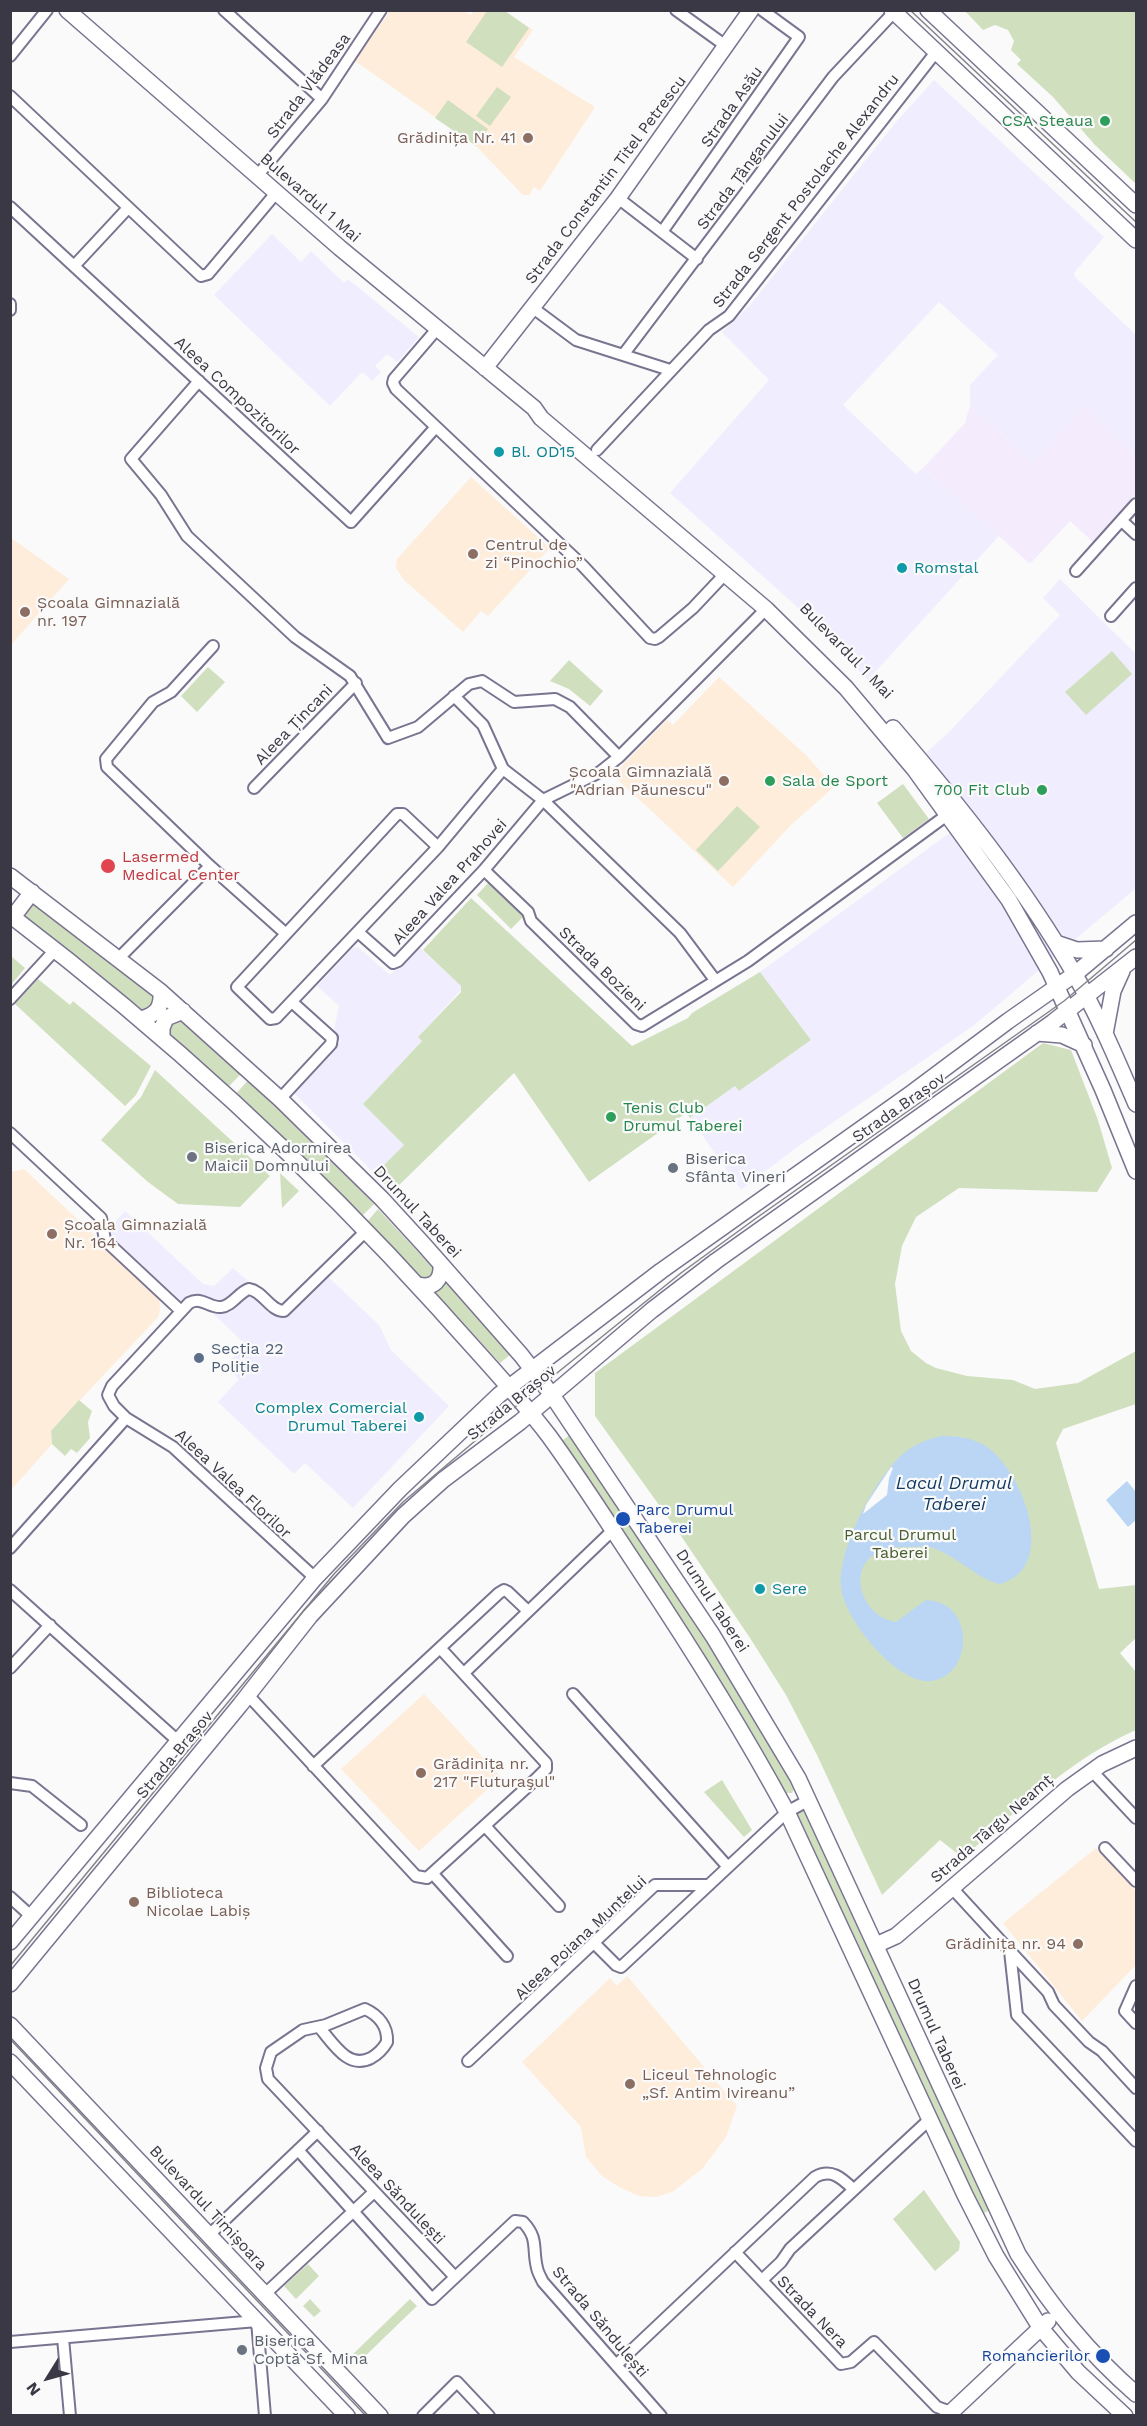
<!DOCTYPE html>
<html>
<head>
<meta charset="utf-8">
<style>
	body { margin:0 }
	#map { position:relative; width:1147px; height:2426px; overflow:hidden; background:#fafafa; font-family:"Work Sans",sans-serif }
	canvas { display:block }
	.frame { position:absolute; inset:0; border:12px solid #3a3844; pointer-events:none }
	.north { position:absolute; left:18px; top:2348px; width:60px; height:60px; -webkit-text-stroke:4px #fafafa; paint-order:stroke; rotate:233deg; font-size:16px; font-weight:700; line-height:24px; text-align:center; color:#3a3844 }
	.north::after { content:''; display:block; margin:auto; width:21px; height:27px; background:#3a3844; clip-path:polygon(50% 0,100% 100%,50% 72%,0 100%) }
</style>
</head>
<body>
<div id="map">
<canvas width="1147" height="2426"></canvas>
<div class="frame"></div>
<div class="north">N</div>
</div>
<script>
const ctx = document.querySelector('canvas').getContext('2d');
ctx.lineJoin = 'round';
function fillPath(path, color) {
  ctx.fillStyle = color;
  ctx.fill(path, 'evenodd');
}
function trace(path, color, width, dash) {
  ctx.strokeStyle = color;
  ctx.lineWidth = width;
  ctx.lineCap = dash ? 'butt' : 'round';
  ctx.setLineDash(dash || []);
  ctx.stroke(path);
}
function write(font, color, halo, rows, align = 'center') {
  ctx.font = font + ' "Work Sans",sans-serif';
  ctx.lineWidth = 4.5;
  ctx.setLineDash([]);
  ctx.textBaseline = 'middle';
  ctx.strokeStyle = halo;
  ctx.fillStyle = color;
  for (const [text, x, y, turn = 0] of rows) {
    ctx.save();
    ctx.translate(x, y);
    ctx.rotate((+turn || 0) * Math.PI / 180);
    ctx.textAlign = isNaN(turn) ? turn : align;
    if (halo) ctx.strokeText(text, 0, 0);
    ctx.fillText(text, 0, 0);
    ctx.restore();
  }
}
const built = new Path2D(`
	M934 80 1104 237 1074 273 1076 278 1136 335V456L1084 407 1033 462 970 405V385L998 355 939 302 843 405 916 474 923 468 999 536 868 680 795 605 670 493 769 380 722 332 750 305 896 122Z
	M272 234 301 262 311 251 344 283 348 279 419 337 397 362 387 354 375 366 381 372 372 381 362 372 330 406 214 295Z
	M1060 579 1136 654V888L973 1026 796 1148 741 1190 690 1118 735 1086 739 1090 811 1040 760 972 952 831 907 770 948 733 1060 615 1043 598Z
	M358 947 390 975 414 950 420 948 461 986V990L418 1037 422 1041 363 1104 404 1145 375 1174 293 1092 341 1041 333 1034 339 1006 317 986 353 948Z
	M125 1211 203 1284 214 1286 233 1268 281 1309 321 1270 379 1325 391 1350 449 1406 353 1508 305 1463 294 1474 218 1402 239 1379 225 1366 245 1344 203 1304H196L188 1312 109 1238 110 1227Z`);
const industrial = new Path2D(`
	M970 405 1033 462 1084 406 1136 456V494L1094 543 1070 521 1030 564 923 468 965 423Z`);
const education = new Path2D(`
	M390 11H464L471 15 474 11H505L533 30 514 57 595 107 540 191 534 187 529 195H523L476 146 355 61Z
	M471 477 550 548 488 616 481 611 463 632 404 580 396 568 397 559Z
	M11 538 69 579 11 645Z
	M719 677 806 755 834 787 792 824 733 887 613 775 667 720 673 725Z
	M24 1169 159 1296 160 1306 159 1316 51 1431 52 1444 11 1490 10 1172Z
	M424 1694 501 1777 419 1851 341 1769Z
	M1096 1848 1136 1891V1965L1082 2021 1003 1923Z
	M627 1976 737 2106 726 2137 702 2169 672 2192 656 2197 639 2196 619 2187 602 2176 586 2157 581 2127 522 2062 610 1978 617 1986Z`);
const green = new Path2D(`
	M487 11H505L529 28 502 67 466 42Z
	M965 11H1136V184L1095 145 1053 97 1017 64 1021 60 1011 50 1014 41 1008 30 995 25 983 30Z
	M497 87 511 97 490 126 476 116Z
	M448 100 488 129 476 146 435 118Z
	M1112 651 1132 674 1086 715 1065 692Z
	M569 660 603 691 590 706 569 689 550 681Z
	M208 667 225 682 197 712 181 696Z
	M903 784 929 819 903 838 877 803Z
	M737 806 760 827 718 871 696 850Z
	M489 882 524 916 511 929 477 895Z
	M471 898 632 1046 688 1018 692 1013 760 972 811 1040 739 1091 735 1086 690 1118 686 1113 589 1182 514 1073 392 1192 375 1174 404 1145 363 1104 422 1041 418 1037 461 992V986L423 950Z
	M36 904 156 997 154 1006 144 1010 140 1009 30 923 26 919 25 914 31 905Z
	M11 956 25 968 11 985Z
	M38 979 70 1005 73 1001 151 1066 136 1095 125 1106 15 1004Z
	M179 1018 243 1072 228 1087 169 1035 168 1030 170 1022Z
	M1043 1043 1071 1050 1098 1120 1112 1168 1097 1192 959 1188 916 1217 902 1246 895 1284 901 1331 911 1351 926 1363 936 1368 967 1376 1013 1380 1035 1389 1078 1383 1136 1351V1404L1063 1429 1056 1443 1099 1589 1136 1585V1638L1120 1653 1136 1672V1730C1072 1758 1015 1812 963 1858L940 1840 882 1895 817 1755 786 1695 750 1638 677 1530 595 1416V1373Z
	M155 1070 270 1176 240 1207 178 1204 148 1182 101 1140 141 1097Z
	M248 1080 374 1204 361 1217 235 1095Z
	M280 1173 299 1191 282 1208Z
	M378 1209 433 1268 435 1277 420 1281 366 1223Z
	M446 1276 511 1354 500 1363 433 1290Z
	M79 1400 92 1411 88 1422 90 1438 77 1453 71 1449 65 1456 52 1444 51 1431Z
	M570 1435 700 1626 795 1787 792 1793H785L737 1708 673 1606 560 1442Z
	M722 1780 752 1830 744 1837 704 1792Z
	M801 1803 988 2203V2211L984 2213 979 2210 793 1811Z
	M924 2190 960 2242 959 2250 935 2271 893 2219Z
	M308 2264 319 2276 296 2299 284 2286Z
	M310 2299 321 2311 314 2317 303 2306Z
	M410 2299 417 2306 358 2363 351 2356Z`);
const water = new Path2D(`
	M941 1436C956 1436 969 1437 982 1444 1022 1465 1061 1570 999 1584 974 1577 955 1554 930 1547 924 1546 917 1547 911 1547 837 1543 855 1617 896 1622L926 1600C977 1602 973 1678 930 1681 896 1684 843 1617 841 1587 837 1550 876 1476 904 1453 915 1444 928 1439 941 1436Z
	M1127 1481 1136 1492V1520L1128 1527 1106 1500Z`);
const pier = new Path2D(`
	M891 1467 893 1468 889 1478 887 1495 863 1514 866 1505Z`);
const street = new Path2D(`
	M224 10 322 99
	M676 10 726 46
	M10 56 47 10
	M10 96 201 276 208 274 276 193
	M257 176 322 99 381 10
	M618 198 697 259
	M10 207 351 522 435 428
	M662 232 799 37 762 10
	M74 266 128 208
	M10 304V310
	M533 308 576 340 670 370
	M437 329 394 379 393 383 396 389 583 566 650 638 655 639 659 637 693 608 726 573
	M623 355 833 77 894 12
	M199 381 131 459 161 495 187 536 295 637 350 676 388 738 418 727 469 684 482 681 514 702 555 699 570 707 619 757
	M597 450 709 330 729 316 936 52
	M1122 521 1136 534
	M1076 571 1136 504
	M1111 616 1136 588
	M213 646 171 692 153 702 106 759 107 767 210 866 285 933
	M454 696 483 725 503 769 543 800 680 933 715 980
	M254 788 356 683
	M438 847 403 814H397L237 987 270 1019 276 1018 438 847 503 769
	M484 870 528 912 531 921 636 1024 642 1026 748 961 947 815
	M358 932 393 963 398 961 484 870 543 800 600 772 619 757 766 609
	M119 958 210 866
	M10 999 55 950
	M280 1099 331 1044 332 1038 292 1002
	M10 1133 101 1218 105 1240 181 1311
	M10 1548 126 1418
	M315 1578 173 1447 126 1418 114 1406 108 1395 112 1386 189 1303C202 1296 209 1308 221 1307 232 1306 239 1292 249 1289 263 1291 270 1311 284 1311L367 1230
	M10 1590 179 1742
	M10 1668 50 1625
	M464 1673 613 1530
	M573 1694 728 1867
	M248 1695 416 1876 427 1878 536 1779 546 1769V1763L441 1649
	M313 1766 499 1593 504 1590 508 1592 528 1611
	M1091 1770 1136 1818
	M10 1783 32 1786 81 1825
	M485 1826 559 1906
	M1105 1848 1136 1881
	M433 1874 507 1956
	M952 1888 1010 1951 1017 2015 1136 2141
	M10 1897 32 1917
	M595 1944 616 1965 621 1967 787 1812 809 1800
	M1010 1951 1048 1992 1054 2005 1089 2042 1102 2051 1136 2088
	M1136 1986 1125 2011 1136 2023
	M319 2027C333 2043 348 2070 371 2058 378 2054 383 2049 387 2042 388 2026 378 2015 365 2009L326 2025 303 2030 271 2052 266 2068 268 2079 455 2277
	M468 2061 655 1885H709
	M298 2150 432 2299 515 2221 523 2222C539 2239 532 2248 537 2268 538 2273 541 2278 543 2282L661 2416
	M209 2235 318 2131
	M735 2252 841 2364 851 2362 874 2342 937 2407 954 2413
	M762 2280 781 2262 790 2249 930 2119
	M265 2294 374 2192
	M63 2338 70 2416
	M10 2342 257 2321 265 2416
	M616 2365 815 2177C831 2168 842 2178 853 2189
	M423 2416 457 2382 489 2416`);
const secondary = new Path2D(`
	M67 10 340 248 534 408 541 418 766 609 846 688 915 770 1009 900 1050 972 1103 1090 1136 1171
	M892 10 1136 240
	M928 10 1136 205
	M485 368 618 198 751 10
	M893 728C959 805 1023 885 1074 973 1098 1015 1117 1060 1136 1104
	M10 876 161 992 280 1099 382 1199 425 1246 521 1355 552 1395 713 1636 798 1778 1018 2254C1053 2309 1088 2352 1136 2394
	M10 915C165 1033 308 1164 439 1309 476 1351 515 1391 549 1436 581 1480 610 1526 640 1571 692 1649 742 1729 787 1812L965 2195 996 2256 1040 2327 1078 2372 1125 2416
	M13 917 32 892
	M1056 943 1077 950 1106 949
	M141 1019C156 1015 162 1008 161 992
	M1037 1033 1062 1035 1084 1045
	M1105 1034 1113 991 1122 971
	M162 1037V1028L166 1018 183 1011
	M418 1285C434 1289 442 1280 441 1264
	M10 1942 315 1578 400 1489 499 1395 661 1271 913 1092 1008 1021 1075 974 1136 923
	M876 1945 896 1936 1067 1789 1102 1764 1136 1748
	M10 1984 240 1705 310 1616 403 1516 443 1480 520 1422 652 1310 716 1261 1053 1022 1136 957
	M10 2025 380 2416
	M10 2062 347 2416
	M947 2416 1048 2321`);
const tram = new Path2D(`
	M910 10 1136 222
	M10 1966 334 1574 403 1502 521 1402 681 1273 755 1219 1064 1001 1136 940
	M10 2039 366 2416`);
const markers = [
	[1105,121,6,"#2e9e5b"],
	[528,138,6,"#8d6e63"],
	[499,452,6,"#0f9aa8"],
	[473,554,6,"#8d6e63"],
	[902,568,6,"#0f9aa8"],
	[25,612,6,"#8d6e63"],
	[724,781,6,"#8d6e63"],
	[770,781,6,"#2e9e5b"],
	[1042,790,6,"#2e9e5b"],
	[108,866,8,"#e0444e"],
	[611,1117,6,"#2e9e5b"],
	[192,1157,6,"#6b7280"],
	[673,1168,6,"#6b7280"],
	[52,1234,6,"#8d6e63"],
	[199,1358,6,"#5c6f8a"],
	[419,1417,6,"#0f9aa8"],
	[623,1519,8,"#1a4fb4"],
	[760,1589,6,"#0f9aa8"],
	[421,1773,6,"#8d6e63"],
	[134,1902,6,"#8d6e63"],
	[1078,1944,6,"#8d6e63"],
	[630,2084,6,"#8d6e63"],
	[242,2350,6,"#6b7280"],
	[1103,2356,8,"#1a4fb4"]
];
const streetNames = [
	["Strada Vlădeasa",309,86,-53],
	["Strada Asău",732,107,-55],
	["Strada Țânganului",743,172,-53],
	["Strada Constantin Titel Petrescu",606,180,-53],
	["Strada Sergent Postolache Alexandru",806,191,-52],
	["Bulevardul 1 Mai",310,198,41],
	["Aleea Compozitorilor",237,396,43],
	["Bulevardul 1 Mai",846,651,46],
	["Aleea Țincani",294,725,-46],
	["Aleea Valea Prahovei",450,882,-48],
	["Strada Bozieni",602,969,44],
	["Strada Brașov",899,1108,-35],
	["Drumul Taberei",417,1212,47],
	["Strada Brașov",512,1403,-39],
	["Aleea Valea Florilor",233,1484,43],
	["Drumul Taberei",712,1601,57],
	["Strada Brașov",175,1755,-50],
	["Strada Târgu Neamț",992,1829,-41],
	["Aleea Poiana Muntelui",581,1938,-43],
	["Drumul Taberei",936,2034,66],
	["Aleea Săndulești",397,2194,47],
	["Bulevardul Timișoara",208,2208,47],
	["Strada Nera",812,2312,46],
	["Strada Săndulești",600,2322,50]
];
const leisureNames = [
	["CSA Steaua",1093,121],
	["Sala de Sport",782,781,"left"],
	["700 Fit Club",1030,790],
	["Tenis Club",623,1108,"left"],
	["Drumul Taberei",623,1126,"left"]
];
const educationNames = [
	["Grădinița Nr. 41",516,138,"right"],
	["Centrul de",485,545],
	["zi “Pinochio”",485,563],
	["Școala Gimnazială",37,603],
	["nr. 197",37,621],
	["Școala Gimnazială",712,772,"right"],
	["\"Adrian Păunescu\"",712,790,"right"],
	["Școala Gimnazială",64,1225],
	["Nr. 164",64,1243],
	["Grădinița nr.",433,1764],
	["217 \"Fluturaşul\"",433,1782],
	["Biblioteca",146,1893],
	["Nicolae Labiș",146,1911],
	["Grădinița nr. 94",1066,1944,"right"],
	["Liceul Tehnologic",642,2075],
	["„Sf. Antim Ivireanu”",642,2093]
];
const cultureNames = [
	["Bl. OD15",511,452],
	["Romstal",914,568],
	["Complex Comercial",407,1408,"right"],
	["Drumul Taberei",407,1426,"right"],
	["Sere",772,1589]
];
const healthNames = [
	["Lasermed",122,857],
	["Medical Center",122,875]
];
const worshipNames = [
	["Biserica Adormirea",204,1148],
	["Maicii Domnului",204,1166],
	["Biserica",685,1159],
	["Sfânta Vineri",685,1177],
	["Biserica",254,2341],
	["Coptă Sf. Mina",254,2359]
];
const serviceNames = [
	["Secția 22",211,1349],
	["Poliție",211,1367]
];
const transitNames = [
	["Parc Drumul",636,1510],
	["Taberei",636,1528],
	["Romancierilor",1090,2356,"right"]
];
const parkNames = [
	["Parcul Drumul",900,1535],
	["Taberei",900,1553]
];
const waterNames = [
	["Lacul Drumul",954,1484],
	["Taberei",954,1505]
];
fillPath(built, '#f0eefe');
fillPath(industrial, '#f4ecfd');
fillPath(education, '#feeddb');
fillPath(green, '#d0e0bf');
fillPath(water, '#bad6f4');
fillPath(pier, '#fafafa');
trace(street, '#7a7490', 14);
trace(secondary, '#7a7490', 18);
trace(street, '#fff', 10);
trace(secondary, '#fff', 15);
trace(tram, '#84838a', 1.5);
for (const [x, y, r, color] of markers) {
  const dot = new Path2D();
  dot.arc(x, y, r, 0, 2 * Math.PI);
  ctx.fillStyle = color;
  ctx.fill(dot);
  trace(dot, '#fafafa', 2);
}
write('16px', '#3a3844', '#fafafa', streetNames);
write('16px', '#27864d', '#fafafa', leisureNames, 'right');
write('16px', '#785e54', '#fafafa', educationNames, 'left');
write('16px', '#0d838f', '#fafafa', cultureNames, 'left');
write('16px', '#be3a42', '#fafafa', healthNames, 'left');
write('16px', '#5b616d', '#fafafa', worshipNames, 'left');
write('16px', '#4e5e75', '#fafafa', serviceNames, 'left');
write('16px', '#164399', '#fafafa', transitNames, 'left');
write('16px', '#475e2a', '#fafafa', parkNames);
write('italic 18px', '#0f385f', '#fafafa', waterNames);
</script>
</body>
</html>
